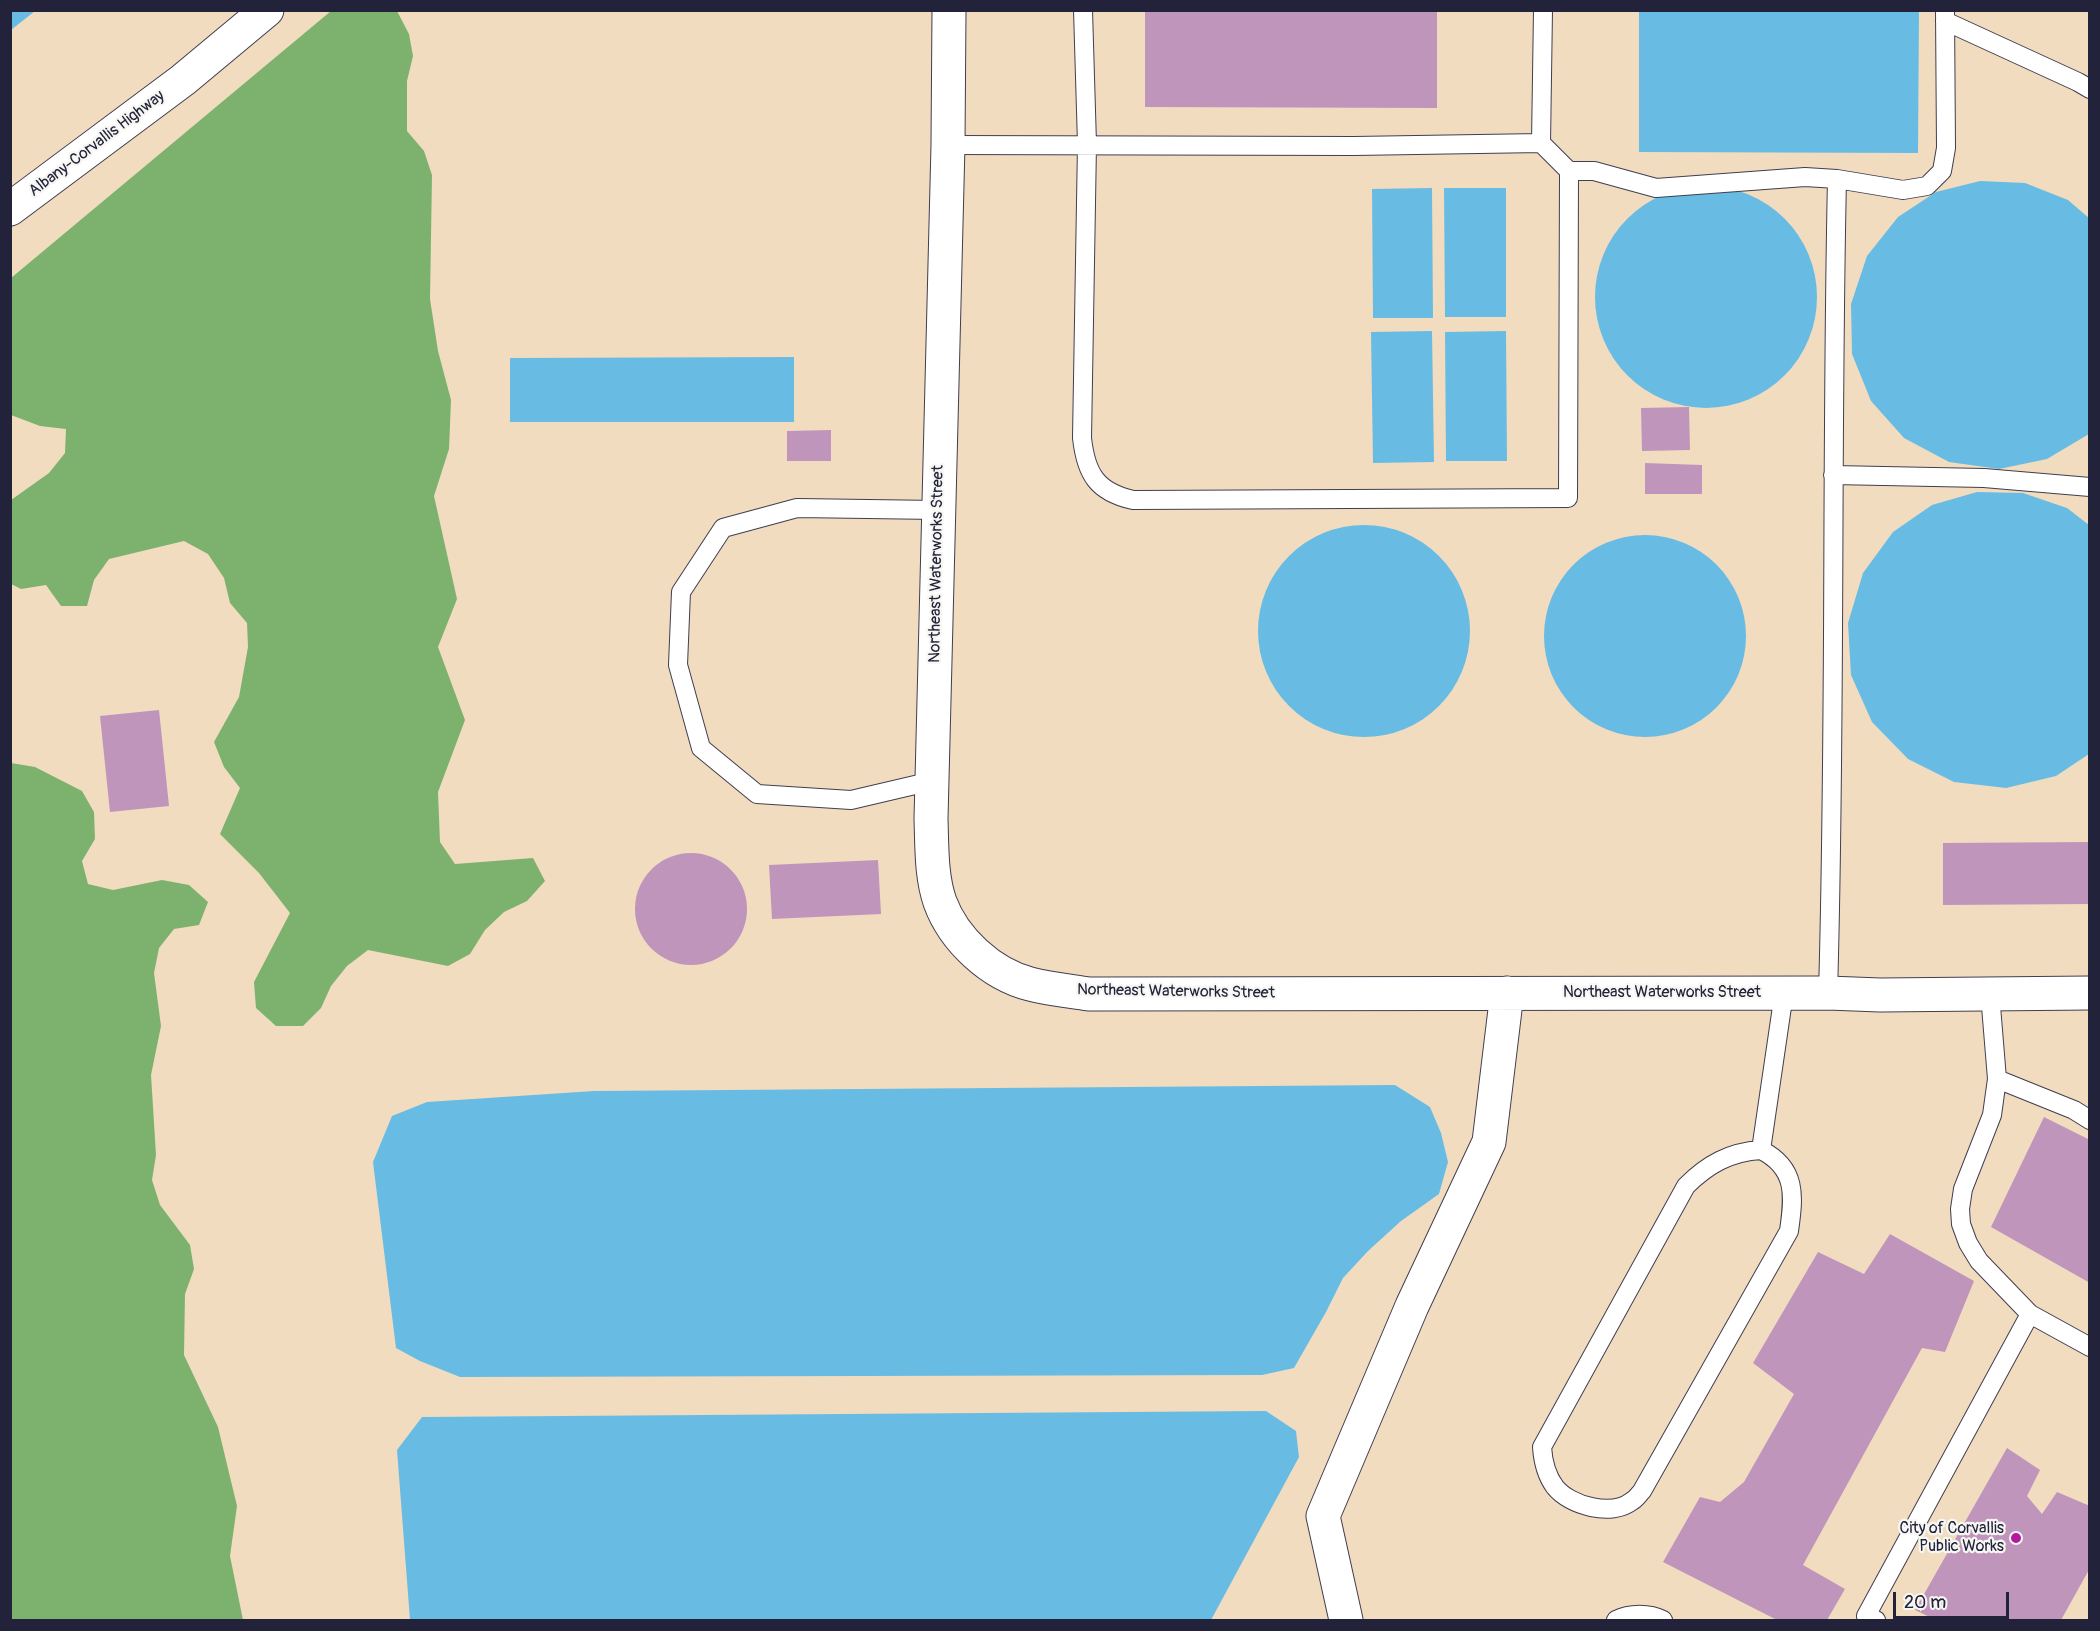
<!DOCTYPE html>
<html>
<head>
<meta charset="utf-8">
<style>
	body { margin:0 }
	#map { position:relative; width:2100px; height:1631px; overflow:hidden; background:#f1dcbf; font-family:Pangolin,sans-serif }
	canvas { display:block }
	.frame { position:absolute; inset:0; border:12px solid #22223b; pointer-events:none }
	.scale { position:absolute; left:1893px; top:1592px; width:116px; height:27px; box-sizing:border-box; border:3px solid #22223b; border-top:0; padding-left:8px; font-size:18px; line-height:21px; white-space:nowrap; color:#22223b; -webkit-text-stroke:4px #f6f6f2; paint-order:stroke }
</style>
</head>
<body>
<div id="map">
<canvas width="2100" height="1631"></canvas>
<div class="frame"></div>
<div class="scale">20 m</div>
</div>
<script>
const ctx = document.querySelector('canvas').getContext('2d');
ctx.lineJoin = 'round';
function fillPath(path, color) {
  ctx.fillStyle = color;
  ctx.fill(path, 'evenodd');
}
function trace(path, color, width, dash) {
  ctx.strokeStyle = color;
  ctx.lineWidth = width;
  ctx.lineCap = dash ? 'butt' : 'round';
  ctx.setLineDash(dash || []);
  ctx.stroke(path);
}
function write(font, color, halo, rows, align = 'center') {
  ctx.font = font + ' Pangolin,sans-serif';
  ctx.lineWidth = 4.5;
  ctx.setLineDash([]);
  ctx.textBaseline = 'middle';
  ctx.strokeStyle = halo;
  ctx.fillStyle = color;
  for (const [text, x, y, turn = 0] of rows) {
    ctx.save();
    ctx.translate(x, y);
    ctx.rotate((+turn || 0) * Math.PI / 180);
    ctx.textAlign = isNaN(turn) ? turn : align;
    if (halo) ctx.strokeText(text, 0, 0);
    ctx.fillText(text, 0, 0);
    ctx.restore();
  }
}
const forest = new Path2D(`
	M331 11H397L409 34 413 56 407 81V131L424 151 432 175 430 299 438 351 451 400 449 449 434 496 457 599 438 647 465 720 438 792 440 842 455 864 533 858 545 881 527 901 504 912 485 930 470 954 448 966 368 950 347 966 331 986 321 1008 303 1026H276L256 1008 254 982 290 913 259 873 220 834 240 788 224 767 214 742 239 697 248 647 247 623 230 603 224 578 208 554 184 541 109 559 94 580 87 606H61L46 585 21 589 11 584V500L49 473 65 453 66 429 40 426 11 415V278Z
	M11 763 35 767 82 791 94 812 95 839 82 861 88 884 113 890 162 880 189 885 208 902 199 925 174 929 159 948 154 973 161 1026 151 1075 156 1155 152 1180 160 1205 190 1245 194 1269 185 1294 184 1355 218 1427 237 1506 230 1556 243 1620H11Z`);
const water = new Path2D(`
	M11 10H35V11L11 30Z
	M1639 11H1919L1918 153 1639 152Z
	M1980 181 2025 183 2068 200 2089 218V434L2047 459 1999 469 1949 462 1904 438 1871 401 1852 354 1851 304 1867 256 1898 217 1936 192Z
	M1595 297a111 111 0 1 1 222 0a111 111 0 1 1-222 0Z
	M1432 188 1433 318H1373L1372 189Z
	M1444 188H1506V317H1445Z
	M1432 331 1434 462 1373 463 1371 332Z
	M1506 331 1507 461H1446L1445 332Z
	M794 357V422H510V358Z
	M1977 492 2023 493 2067 508 2089 525V754L2056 776 2006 788 1954 782 1908 759 1872 722 1851 675 1848 623 1863 573 1893 532 1932 505Z
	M1258 631a106 106 0 1 1 212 0a106 106 0 1 1-212 0Z
	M1544 636a101 101 0 1 1 202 0a101 101 0 1 1-202 0Z
	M1395 1085 1430 1107 1441 1133 1448 1162 1439 1194 1401 1221 1368 1251 1343 1278 1326 1312 1294 1368 1262 1375 460 1377 420 1361 396 1348 373 1162 392 1116 427 1102 594 1091Z
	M1266 1411 1296 1431 1299 1457 1211 1620H410L397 1450 422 1417Z`);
const building = new Path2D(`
	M1145 10H1437V108L1145 107Z
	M1689 407 1690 450 1642 451 1641 408Z
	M831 430V461H787V431Z
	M1645 463 1702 465V494H1645Z
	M159 710 169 806 110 812 100 716Z
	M2090 842V904L1943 905V843Z
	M635 909a56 56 0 1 1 112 0a56 56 0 1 1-112 0Z
	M878 860 881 914 772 919 769 865Z
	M2044 1117 2090 1140V1283L1991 1227Z
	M1890 1234 1974 1281 1945 1352 1922 1348 1803 1565 1845 1589 1827 1620H1777L1663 1562 1700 1497 1720 1502 1744 1482 1794 1394 1753 1363 1818 1252 1864 1274Z
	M2007 1448 2040 1470 2027 1496 2042 1514 2057 1492 2090 1506V1568L2061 1620H1936L1915 1610Z`);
const service = new Path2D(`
	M1083 10 1087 144 1082 438C1086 474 1097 492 1133 500L1568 498 1569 171 1541 143 1543 10
	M1945 21 2078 82 2090 89
	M948 145 1354 146 1541 143
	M1569 171H1594L1656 188 1805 177 1837 179 1903 190 1927 186 1942 171 1946 148 1945 10
	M1833 475 1984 478 2090 487
	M932 781 851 800 757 794 701 748 678 665 681 592 723 528 797 508 938 510
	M1828 993C1836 722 1831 450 1837 179
	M1990 994 1997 1079 1992 1115 1963 1189 1960 1209 1961 1224 1968 1243 1979 1261 2030 1314 2090 1347
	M1997 1079 2074 1110 2090 1120
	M1761 1150C1730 1152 1708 1164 1686 1186L1542 1447C1543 1462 1546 1475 1555 1487 1570 1506 1612 1517 1632 1501 1636 1499 1639 1494 1642 1491L1789 1231C1794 1196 1797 1168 1761 1150L1784 993
	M1616 1620C1630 1613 1649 1613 1663 1620
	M1876 1620 1866 1616 2030 1314`);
const minor = new Path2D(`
	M949 10 948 145 931 819C932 847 931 876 940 902 954 940 991 974 1030 984 1049 989 1070 991 1089 994L1828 993 1880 995 2090 993
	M1346 1620 1323 1516 1412 1306 1489 1142 1507 993`);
const trunk = new Path2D(`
	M10 209 183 80 267 10`);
const markers = [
	[2016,1538,6,"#b5179e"]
];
const streetNames = [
	["Albany-Corvallis Highway",97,144,-37],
	["Northeast Waterworks Street",937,564,-89],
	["Northeast Waterworks Street",1176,992,1],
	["Northeast Waterworks Street",1662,993]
];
const poiNames = [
	["City of Corvallis",2004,1529],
	["Public Works",2004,1547]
];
fillPath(forest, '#7db26e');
fillPath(water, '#68bce4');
fillPath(building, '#c095bc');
trace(service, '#413e4f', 20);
trace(minor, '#413e4f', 35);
trace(trunk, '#413e4f', 35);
trace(service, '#fff', 18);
trace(minor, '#fff', 33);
trace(trunk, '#fff', 33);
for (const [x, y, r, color] of markers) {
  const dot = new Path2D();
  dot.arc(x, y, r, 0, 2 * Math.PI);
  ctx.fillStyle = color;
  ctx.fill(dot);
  trace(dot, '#f6f6f2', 2);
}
write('16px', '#22223b', '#f6f6f2', streetNames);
write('16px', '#22223b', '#f6f6f2', poiNames, 'right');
</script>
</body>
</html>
